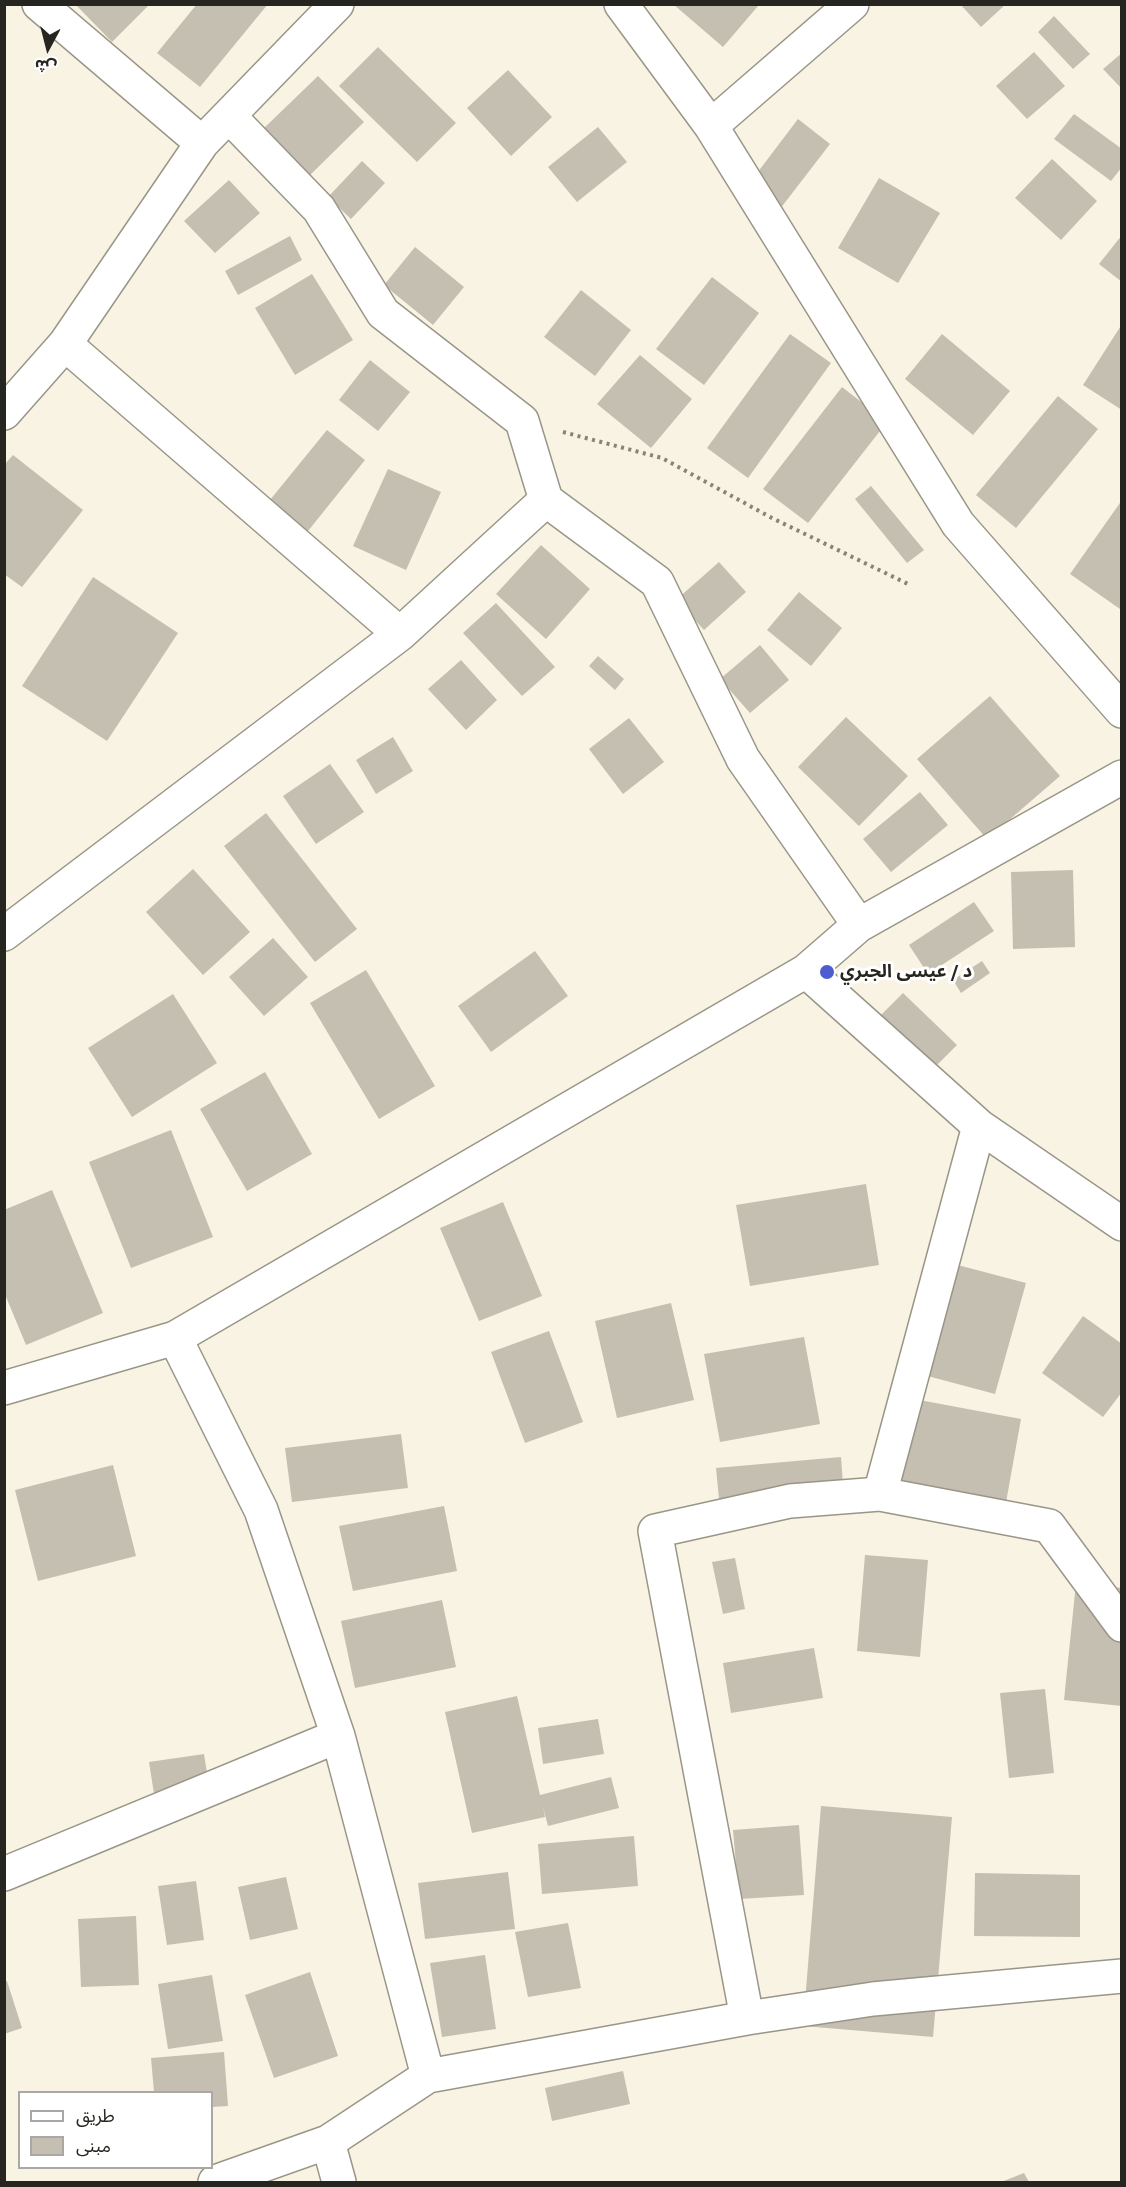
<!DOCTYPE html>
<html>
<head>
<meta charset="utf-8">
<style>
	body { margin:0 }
	#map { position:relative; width:1126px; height:2187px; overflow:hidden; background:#f9f3e3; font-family:"Space Grotesk","Noto Sans Arabic",sans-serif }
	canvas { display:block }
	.frame { position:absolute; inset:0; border:6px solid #27251f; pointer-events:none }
	.legend { position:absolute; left:18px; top:2091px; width:195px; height:78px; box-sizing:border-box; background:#fff; border:2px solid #a9a8a5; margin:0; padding:8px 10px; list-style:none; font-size:18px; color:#27251f }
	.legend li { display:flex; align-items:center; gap:12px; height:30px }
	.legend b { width:30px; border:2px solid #a9a8a5 }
	.north { position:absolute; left:18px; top:18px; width:60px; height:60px; -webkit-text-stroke:4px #fff; paint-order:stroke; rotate:187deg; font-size:16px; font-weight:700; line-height:24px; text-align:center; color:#27251f }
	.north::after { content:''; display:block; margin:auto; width:21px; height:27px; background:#27251f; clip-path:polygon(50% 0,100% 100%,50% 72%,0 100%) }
</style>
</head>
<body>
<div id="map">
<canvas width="1126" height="2187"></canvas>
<div class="frame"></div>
<ul class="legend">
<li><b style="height:8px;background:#fff"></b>طريق</li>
<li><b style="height:16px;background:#c4bfb0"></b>مبنى</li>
</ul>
<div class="north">ش</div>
</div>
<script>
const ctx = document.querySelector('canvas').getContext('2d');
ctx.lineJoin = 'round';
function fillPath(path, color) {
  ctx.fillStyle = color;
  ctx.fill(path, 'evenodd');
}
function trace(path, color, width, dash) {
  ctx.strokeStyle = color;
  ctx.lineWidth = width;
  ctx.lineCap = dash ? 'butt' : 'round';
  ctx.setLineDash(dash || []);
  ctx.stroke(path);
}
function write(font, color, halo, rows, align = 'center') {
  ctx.font = font + ' "Space Grotesk","Noto Sans Arabic",sans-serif';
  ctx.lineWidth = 6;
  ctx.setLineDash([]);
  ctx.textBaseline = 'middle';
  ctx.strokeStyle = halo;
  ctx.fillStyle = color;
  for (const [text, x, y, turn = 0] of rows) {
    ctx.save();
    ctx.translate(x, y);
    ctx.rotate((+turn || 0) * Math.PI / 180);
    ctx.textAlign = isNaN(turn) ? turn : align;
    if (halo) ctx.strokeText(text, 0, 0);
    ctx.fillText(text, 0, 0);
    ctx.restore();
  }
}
const building = new Path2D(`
	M75 4H150L112 42Z
	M197 4H268L200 87 157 53Z
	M673 4H756L758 6 723 47Z
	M960 4H1006L981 27Z
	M1054 16 1090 54 1073 69 1038 32Z
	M378 47 456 123 417 162 339 86Z
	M1034 52 1065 86 1027 119 996 86Z
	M1122 53V89L1103 69Z
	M508 70 552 117 511 156 467 108Z
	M318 76 364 122 307 178 261 131Z
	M1074 114 1122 149V167L1111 181 1054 139Z
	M798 119 830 144 780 209 748 185Z
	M598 127 627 162 577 202 548 167Z
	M1052 159 1097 201 1061 240 1015 198Z
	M362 161 385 183 351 219 328 197Z
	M879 178 940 213 898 283 838 248Z
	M229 180 260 213 215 253 184 221Z
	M1122 235V282L1099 264Z
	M290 236 302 260 238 295 225 271Z
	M415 247 464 287 433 325 384 285Z
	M312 274 353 340 295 375 255 308Z
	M712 277 759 313 704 385 656 349Z
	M581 290 631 330 595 376 544 337Z
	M1122 324V410L1083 385Z
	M790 334 831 363 748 478 707 448Z
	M942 334 1010 391 973 435 905 379Z
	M640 355 692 399 651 448 597 404Z
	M370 360 410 392 378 431 339 400Z
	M842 387 887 422 808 523 763 489Z
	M1058 396 1098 429 1016 528 976 495Z
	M327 430 365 460 300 541 261 511Z
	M13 455 83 510 22 587 4 574V465Z
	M388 469 441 492 406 570 353 546Z
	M871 486 924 550 907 563 855 499Z
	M1122 500V608L1120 609 1070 574Z
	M541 545 590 589 546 639 496 594Z
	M719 562 746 592 704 630 676 600Z
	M93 577 178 633 107 741 22 686Z
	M799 592 842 628 811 666 767 630Z
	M496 603 555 667 522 696 463 633Z
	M760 645 789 680 750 713 720 679Z
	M598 656 624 679 615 690 589 666Z
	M461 660 497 700 466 730 428 689Z
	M990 696 1060 776 987 839 917 759Z
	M846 717 908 776 859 826 798 767Z
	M629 718 664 762 623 794 589 749Z
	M393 737 413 771 376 794 356 760Z
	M330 764 364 812 316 844 283 796Z
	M920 792 948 825 891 872 863 839Z
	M266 813 357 929 315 962 224 846Z
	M193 869 250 932 203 975 146 912Z
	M1073 870 1075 947 1013 949 1011 872Z
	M974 902 994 931 928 974 909 945Z
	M273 938 308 977 264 1016 229 977Z
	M535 951 568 996 491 1052 458 1006Z
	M982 961 990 973 961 993 953 980Z
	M366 970 435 1086 379 1119 310 1003Z
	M903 993 957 1045 924 1078 871 1025Z
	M173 994 217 1063 132 1117 88 1048Z
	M265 1072 312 1154 247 1191 200 1109Z
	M171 1130 213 1237 131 1268 89 1162Z
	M866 1184 879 1265 750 1286 736 1205Z
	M52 1190 103 1313 26 1345 4 1292V1210Z
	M503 1202 542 1296 479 1321 440 1228Z
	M935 1259 1026 1283 995 1394 905 1370Z
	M671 1303 694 1400 617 1418 595 1321Z
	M1083 1316 1122 1344V1392L1103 1417 1042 1373Z
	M549 1331 583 1422 525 1443 491 1352Z
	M804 1337 820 1424 720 1442 704 1354Z
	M914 1399 1021 1419 1005 1508 898 1488Z
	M401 1434 408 1488 292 1502 285 1448Z
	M841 1457 844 1498 720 1509 716 1468Z
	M113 1465 136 1556 38 1581 15 1490Z
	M444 1506 457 1571 353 1591 339 1526Z
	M865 1555 928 1560 920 1657 857 1651Z
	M735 1558 745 1609 723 1614 712 1562Z
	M1076 1583 1122 1588V1706L1064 1700Z
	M442 1600 456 1667 355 1688 341 1621Z
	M814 1648 823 1698 731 1713 723 1663Z
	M1045 1689 1054 1773 1009 1778 1000 1693Z
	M517 1696 540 1795 611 1777 619 1808 548 1826 543 1807 545 1817 472 1833 445 1712Z
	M598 1719 604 1754 543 1764 538 1728Z
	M204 1754 212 1804 157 1813 149 1762Z
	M821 1806 952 1817 933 2037 803 2026Z
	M799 1825 804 1895 739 1899 733 1830Z
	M634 1836 638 1886 542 1894 538 1844Z
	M508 1872 515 1929 425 1939 418 1883Z
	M975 1873 1080 1875V1937L974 1936Z
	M286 1877 298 1929 250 1940 238 1887Z
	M196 1881 204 1940 167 1945 158 1886Z
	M136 1916 139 1985 81 1987 78 1919Z
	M568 1923 581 1988 528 1997 515 1932Z
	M485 1955 496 2029 442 2037 430 1963Z
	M310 1972 338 2056 274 2078 245 1995Z
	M212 1975 223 2041 168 2049 158 1984Z
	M7 1981 22 2028 4 2034V1982Z
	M224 2052 228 2106 212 2107V2092H154L151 2058Z
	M623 2071 630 2104 552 2121 545 2088Z
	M1024 2173 1029 2182H1001Z`);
const path = new Path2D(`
	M563 432 662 458 772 518 908 584`);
const minor = new Path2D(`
	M39 4 202 143
	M621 4 711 126 958 524 1122 711
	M229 116 319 209 383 313 522 421 546 500 657 582 743 759 859 925
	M711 126 852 4
	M65 344 400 634
	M4 413 65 344 202 143 337 4
	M4 934 400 634 546 500
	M806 971 979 1126 1122 1224
	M175 1338 261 1510 338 1736 428 2076
	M4 1388 175 1338 806 971 859 925 1122 777
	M880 1494 979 1126
	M4 1874 338 1736
	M747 2018 655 1531 790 1501 880 1494 1049 1526 1122 1625
	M328 2142 339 2182
	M215 2182 328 2142 428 2076 747 2018 873 1999 1122 1976`);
const markers = [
	[827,972,8,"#4c5cd1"]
];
const poiNames = [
	["د / عيسى الجبري",840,972]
];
fillPath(building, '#c4bfb0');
trace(minor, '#9a9687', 36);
trace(path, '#868378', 4, [3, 4.5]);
trace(minor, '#fff', 33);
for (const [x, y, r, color] of markers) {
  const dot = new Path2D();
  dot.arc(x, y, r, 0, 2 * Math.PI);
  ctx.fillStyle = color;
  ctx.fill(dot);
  trace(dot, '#fff', 2);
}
write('bold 18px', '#27251f', '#fff', poiNames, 'left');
</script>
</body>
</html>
